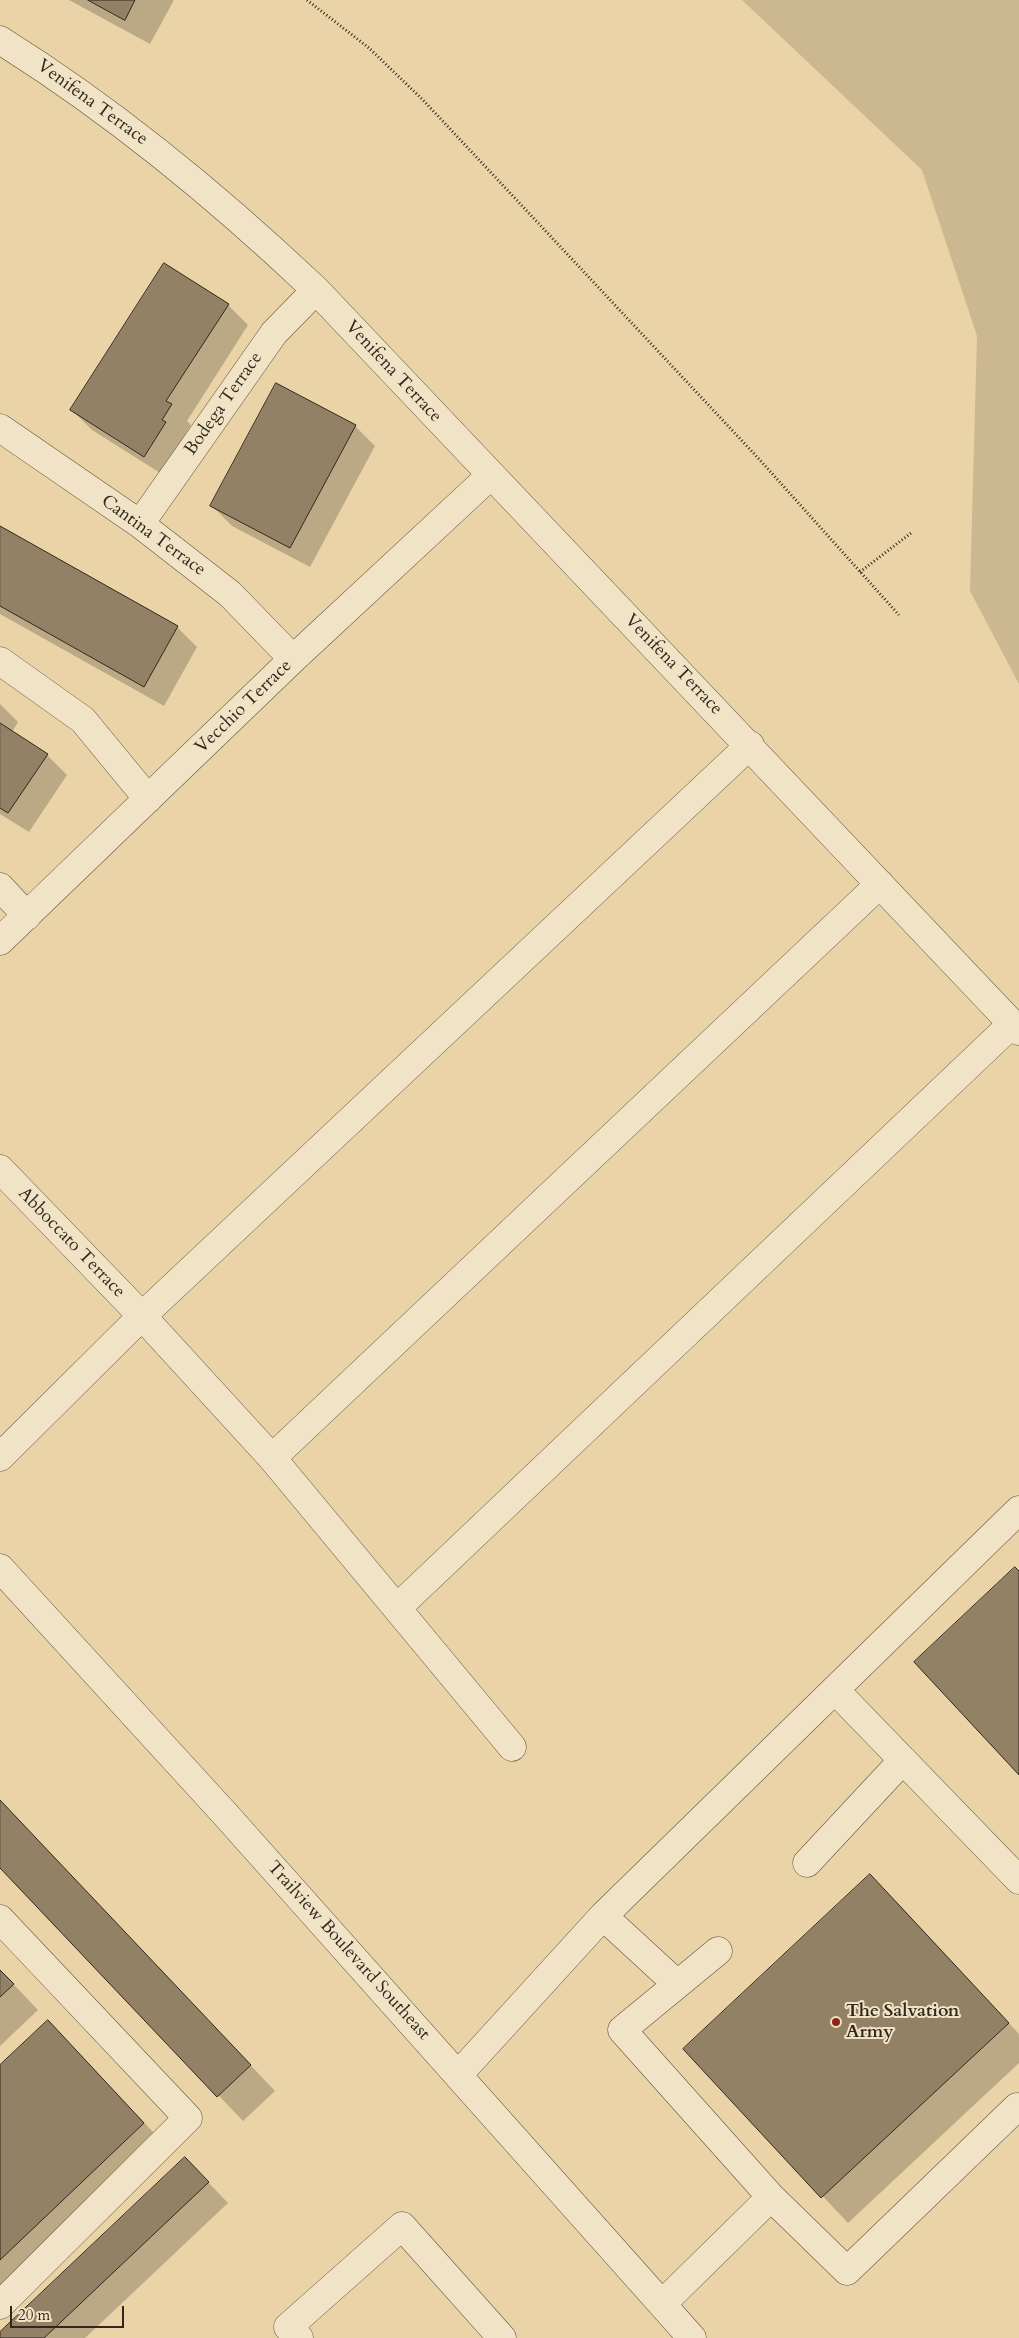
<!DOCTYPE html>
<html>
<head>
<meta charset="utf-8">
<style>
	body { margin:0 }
	#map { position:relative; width:1019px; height:2338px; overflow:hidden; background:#ead4a7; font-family:Cardo,serif }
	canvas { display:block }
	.scale { position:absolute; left:10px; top:2306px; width:114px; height:22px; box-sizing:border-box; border:2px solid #32271e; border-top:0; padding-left:6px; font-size:15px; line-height:18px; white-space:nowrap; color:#32271e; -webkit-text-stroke:4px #f1e3c6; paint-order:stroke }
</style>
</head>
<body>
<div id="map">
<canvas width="1019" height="2338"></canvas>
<div class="scale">20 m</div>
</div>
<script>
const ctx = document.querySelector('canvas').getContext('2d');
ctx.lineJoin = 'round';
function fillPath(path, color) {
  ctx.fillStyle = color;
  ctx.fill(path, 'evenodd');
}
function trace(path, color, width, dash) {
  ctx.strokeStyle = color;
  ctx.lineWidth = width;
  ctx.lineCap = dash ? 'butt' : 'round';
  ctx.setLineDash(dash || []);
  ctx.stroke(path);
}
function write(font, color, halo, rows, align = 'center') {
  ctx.font = font + ' Cardo,serif';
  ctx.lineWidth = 4;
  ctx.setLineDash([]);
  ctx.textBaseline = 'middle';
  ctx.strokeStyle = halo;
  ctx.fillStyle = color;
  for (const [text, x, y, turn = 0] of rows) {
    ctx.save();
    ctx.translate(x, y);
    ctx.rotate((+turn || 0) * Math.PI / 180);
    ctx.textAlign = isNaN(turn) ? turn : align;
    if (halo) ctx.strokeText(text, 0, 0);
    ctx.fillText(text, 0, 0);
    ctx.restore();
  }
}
const green = new Path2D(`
	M742 0H1019V684L970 591 977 336 922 170Z`);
const shadow = new Path2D(`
	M69 0H174L150 44Z
	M228 305 248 325 187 421 191 425 182 440 185 443 165 476 92 430 72 410Z
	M355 426 375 446 310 567 232 526 212 506Z
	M0 527 177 627 197 647 164 706 0 614Z
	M0 704 18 722 12 732 47 755 67 775 29 832 0 814Z
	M0 1801 275 2091 243 2121 0 1866Z
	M896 1901 1019 2034V2063L848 2223 685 2050Z
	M0 1970 38 2010 0 2046Z
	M73 2047 169 2149 0 2309V2067Z
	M205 2179 228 2203 85 2338H0V2333Z`);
const building = new Path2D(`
	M88 0H135L125 20Z
	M164 263 229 304 166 401 172 404 162 420 166 422 144 457 70 410Z
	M276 383 356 425 290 548 210 506Z
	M0 526 178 626 144 687 0 606Z
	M0 723 48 754 8 813 0 808Z
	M1015 1567 1019 1571V1775L914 1662Z
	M0 1800 251 2065 217 2097 0 1868Z
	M870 1874 1009 2023 821 2198 683 2049Z
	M0 1970 14 1984 0 1997Z
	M48 2020 144 2123 0 2260V2065Z
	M185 2157 209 2182 44 2338H0V2332Z`);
const path = new Path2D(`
	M307 0 369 48 423 100 759 459 899 615
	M860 572 911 533`);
const minor = new Path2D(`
	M0 40C115 112 218 197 316 290L1019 1031
	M0 428 140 524 230 594 293 659
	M140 524 274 333 316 290
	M0 661 83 720 148 799
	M0 887 27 916
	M0 941 293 659 490 476
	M0 1169 142 1316 272 1458
	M0 1457 142 1316 750 745
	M0 1568 225 1814 692 2338
	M397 1608 1012 1024
	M835 1690 1019 1880
	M512 1747 272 1458 880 884
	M807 1863 903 1760
	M603 1916 1019 1510
	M0 1919 188 2118 0 2305
	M718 1951 622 2030 771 2197
	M458 2075 603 1916 677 1984
	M662 2304 771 2197 847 2271 1017 2107
	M299 2338 288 2327 402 2226 502 2338`);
const markers = [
	[836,2022,5,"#8f2418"]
];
const streetNames = [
	["Venifena Terrace",92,103,36],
	["Venifena Terrace",393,372,47],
	["Bodega Terrace",224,404,-55],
	["Cantina Terrace",153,536,36],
	["Venifena Terrace",673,665,46],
	["Vecchio Terrace",244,707,-44],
	["Abboccato Terrace",71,1243,46],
	["Trailview Boulevard Southeast",348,1951,48]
];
const poiNames = [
	["The Salvation",846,2012],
	["Army",846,2033]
];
fillPath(green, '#cbb790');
fillPath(shadow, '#0003');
fillPath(building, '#928165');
trace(building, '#32271e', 1);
trace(minor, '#605240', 29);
trace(path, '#32271e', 3, [1, 2.5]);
trace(minor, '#f1e3c6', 28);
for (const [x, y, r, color] of markers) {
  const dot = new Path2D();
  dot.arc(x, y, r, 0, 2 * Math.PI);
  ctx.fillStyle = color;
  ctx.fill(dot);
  trace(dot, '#f1e3c6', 2);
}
write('18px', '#32271e', '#f1e3c6', streetNames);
write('bold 18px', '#32271e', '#f1e3c6', poiNames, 'left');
</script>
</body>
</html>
